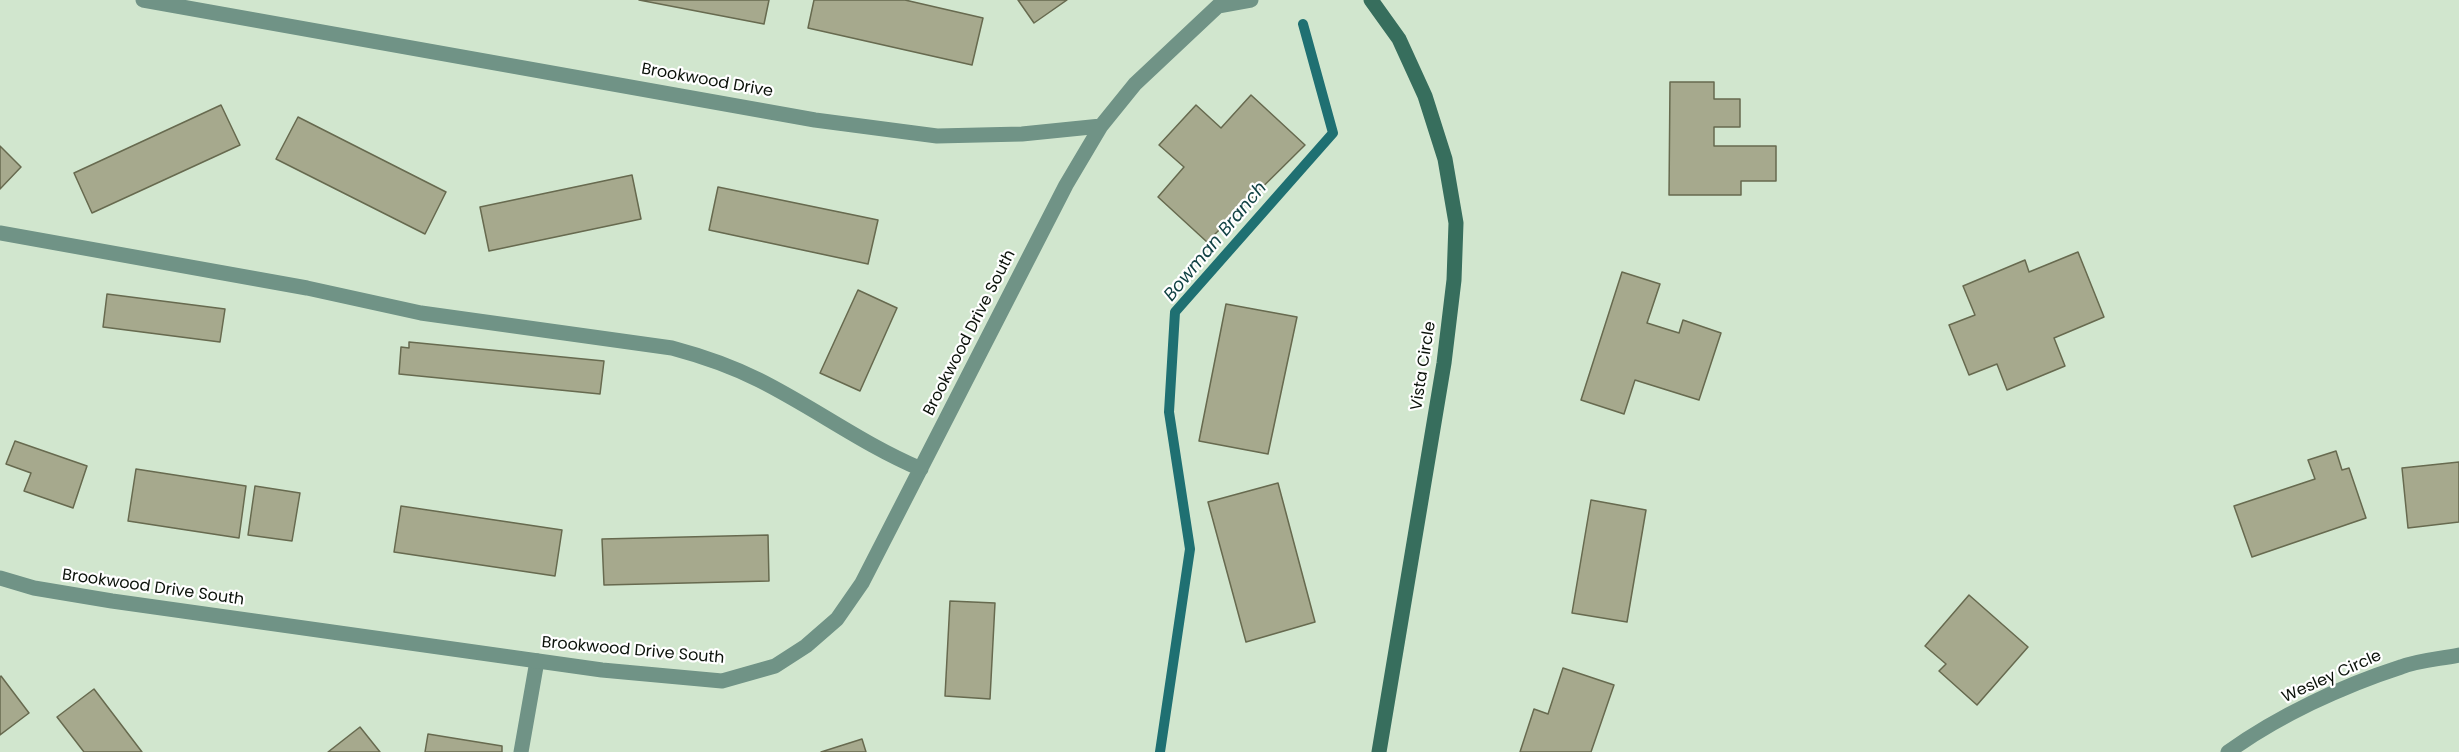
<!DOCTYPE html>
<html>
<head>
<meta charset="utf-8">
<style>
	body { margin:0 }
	canvas { display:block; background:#d1e6ce }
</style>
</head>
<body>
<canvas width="2459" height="752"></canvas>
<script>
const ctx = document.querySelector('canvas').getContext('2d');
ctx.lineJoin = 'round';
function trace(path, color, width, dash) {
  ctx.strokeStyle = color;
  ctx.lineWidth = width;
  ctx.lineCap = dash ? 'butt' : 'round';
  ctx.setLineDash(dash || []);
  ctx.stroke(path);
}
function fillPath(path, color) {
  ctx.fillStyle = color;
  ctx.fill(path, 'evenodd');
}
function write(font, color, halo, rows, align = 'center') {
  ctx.font = font + ' Poppins,sans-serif';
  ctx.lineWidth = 4.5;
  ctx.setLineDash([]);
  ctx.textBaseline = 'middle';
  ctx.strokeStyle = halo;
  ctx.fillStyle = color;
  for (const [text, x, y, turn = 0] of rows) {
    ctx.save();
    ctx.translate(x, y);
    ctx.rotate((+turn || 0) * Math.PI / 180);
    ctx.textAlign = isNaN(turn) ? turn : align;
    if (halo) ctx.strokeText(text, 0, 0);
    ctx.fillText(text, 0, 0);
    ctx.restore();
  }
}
const stream = new Path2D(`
	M1160 752 1190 549 1169 412 1175 312 1333 133 1303 24`);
const building = new Path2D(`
	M639 0H769L764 24Z
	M814 0H905L983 18 972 65 808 28Z
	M1018 0H1067L1034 23Z
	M1670 82H1714V99H1740V127H1714V146H1776V181H1741V195H1669Z
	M1251 95 1305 145 1207 242 1158 197 1184 167 1159 145 1196 105 1221 128Z
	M221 105 240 145 92 213 74 173Z
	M298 117 446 192 425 234 276 159Z
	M0 146 21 167 0 189Z
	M632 175 641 219 489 251 480 207Z
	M718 187 878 220 868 264 709 230Z
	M2078 252 2104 317 2054 338 2065 366 2007 390 1997 364 1969 375 1949 325 1975 315 1963 286 2025 260 2029 272Z
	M1622 272 1660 284 1647 323 1679 333 1683 320 1721 333 1699 400 1635 380 1624 414 1581 400Z
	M858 290 897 308 860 391 820 373Z
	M107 294 225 309 220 342 103 327Z
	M1226 304 1297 317 1268 454 1199 441Z
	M409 342 604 361 600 394 399 374 401 347 409 348Z
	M15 441 87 466 73 508 24 491 31 473 6 464Z
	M2336 451 2342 470 2349 468 2366 518 2252 557 2234 506 2315 479 2308 460Z
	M2459 462V522L2408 528 2402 468Z
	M136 469 246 486 239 538 128 521Z
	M1278 483 1315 622 1246 642 1208 502Z
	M255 486 300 493 292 541 248 535Z
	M1591 500 1646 510 1627 622 1572 613Z
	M401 506 562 530 555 576 394 552Z
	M768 535 769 581 604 585 602 539Z
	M1969 595 2028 647 1977 705 1939 671 1946 664 1925 646Z
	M950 601 995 603 990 699 945 696Z
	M1563 668 1614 685 1591 752H1520L1534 709 1548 714Z
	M1 676 29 713 0 735V677Z
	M94 689 142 752H84L57 717Z
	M360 727 380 752H328Z
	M428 734 502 746V752H425Z
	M862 739 866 752H821Z`);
const lane = new Path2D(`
	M521 752 537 661`);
const street = new Path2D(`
	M143 0 815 120 937 136 1022 134 1101 126 1135 84 1218 6 1251 0
	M0 233 307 288 421 313 672 348C702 356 731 366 759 380 815 408 862 444 921 469
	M0 578 34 588 112 601 602 670 722 681 775 666 806 646 837 619 862 583 1066 185 1101 126
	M2228 752C2278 716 2342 686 2401 667 2419 660 2440 659 2459 655`);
const secondary = new Path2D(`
	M1371 0 1399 39 1425 96 1445 159 1456 223 1454 280 1444 363 1379 752`);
const streetNames = [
	["Brookwood Drive",707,81,10],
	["Brookwood Drive South",970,333,-63],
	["Vista Circle",1424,366,-81],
	["Brookwood Drive South",153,588,8],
	["Brookwood Drive South",633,651,5],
	["Wesley Circle",2332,677,-24]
];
const waterNames = [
	["Bowman Branch",1216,242,-50]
];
trace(stream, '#1f7072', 10);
fillPath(building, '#a6a98d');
trace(building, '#676a4f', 1.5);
trace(lane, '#709386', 15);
trace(street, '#709386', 15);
trace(secondary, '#376e5d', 15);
write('16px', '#0b120a', '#fff', streetNames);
write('italic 18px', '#114244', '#fff', waterNames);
</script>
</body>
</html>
